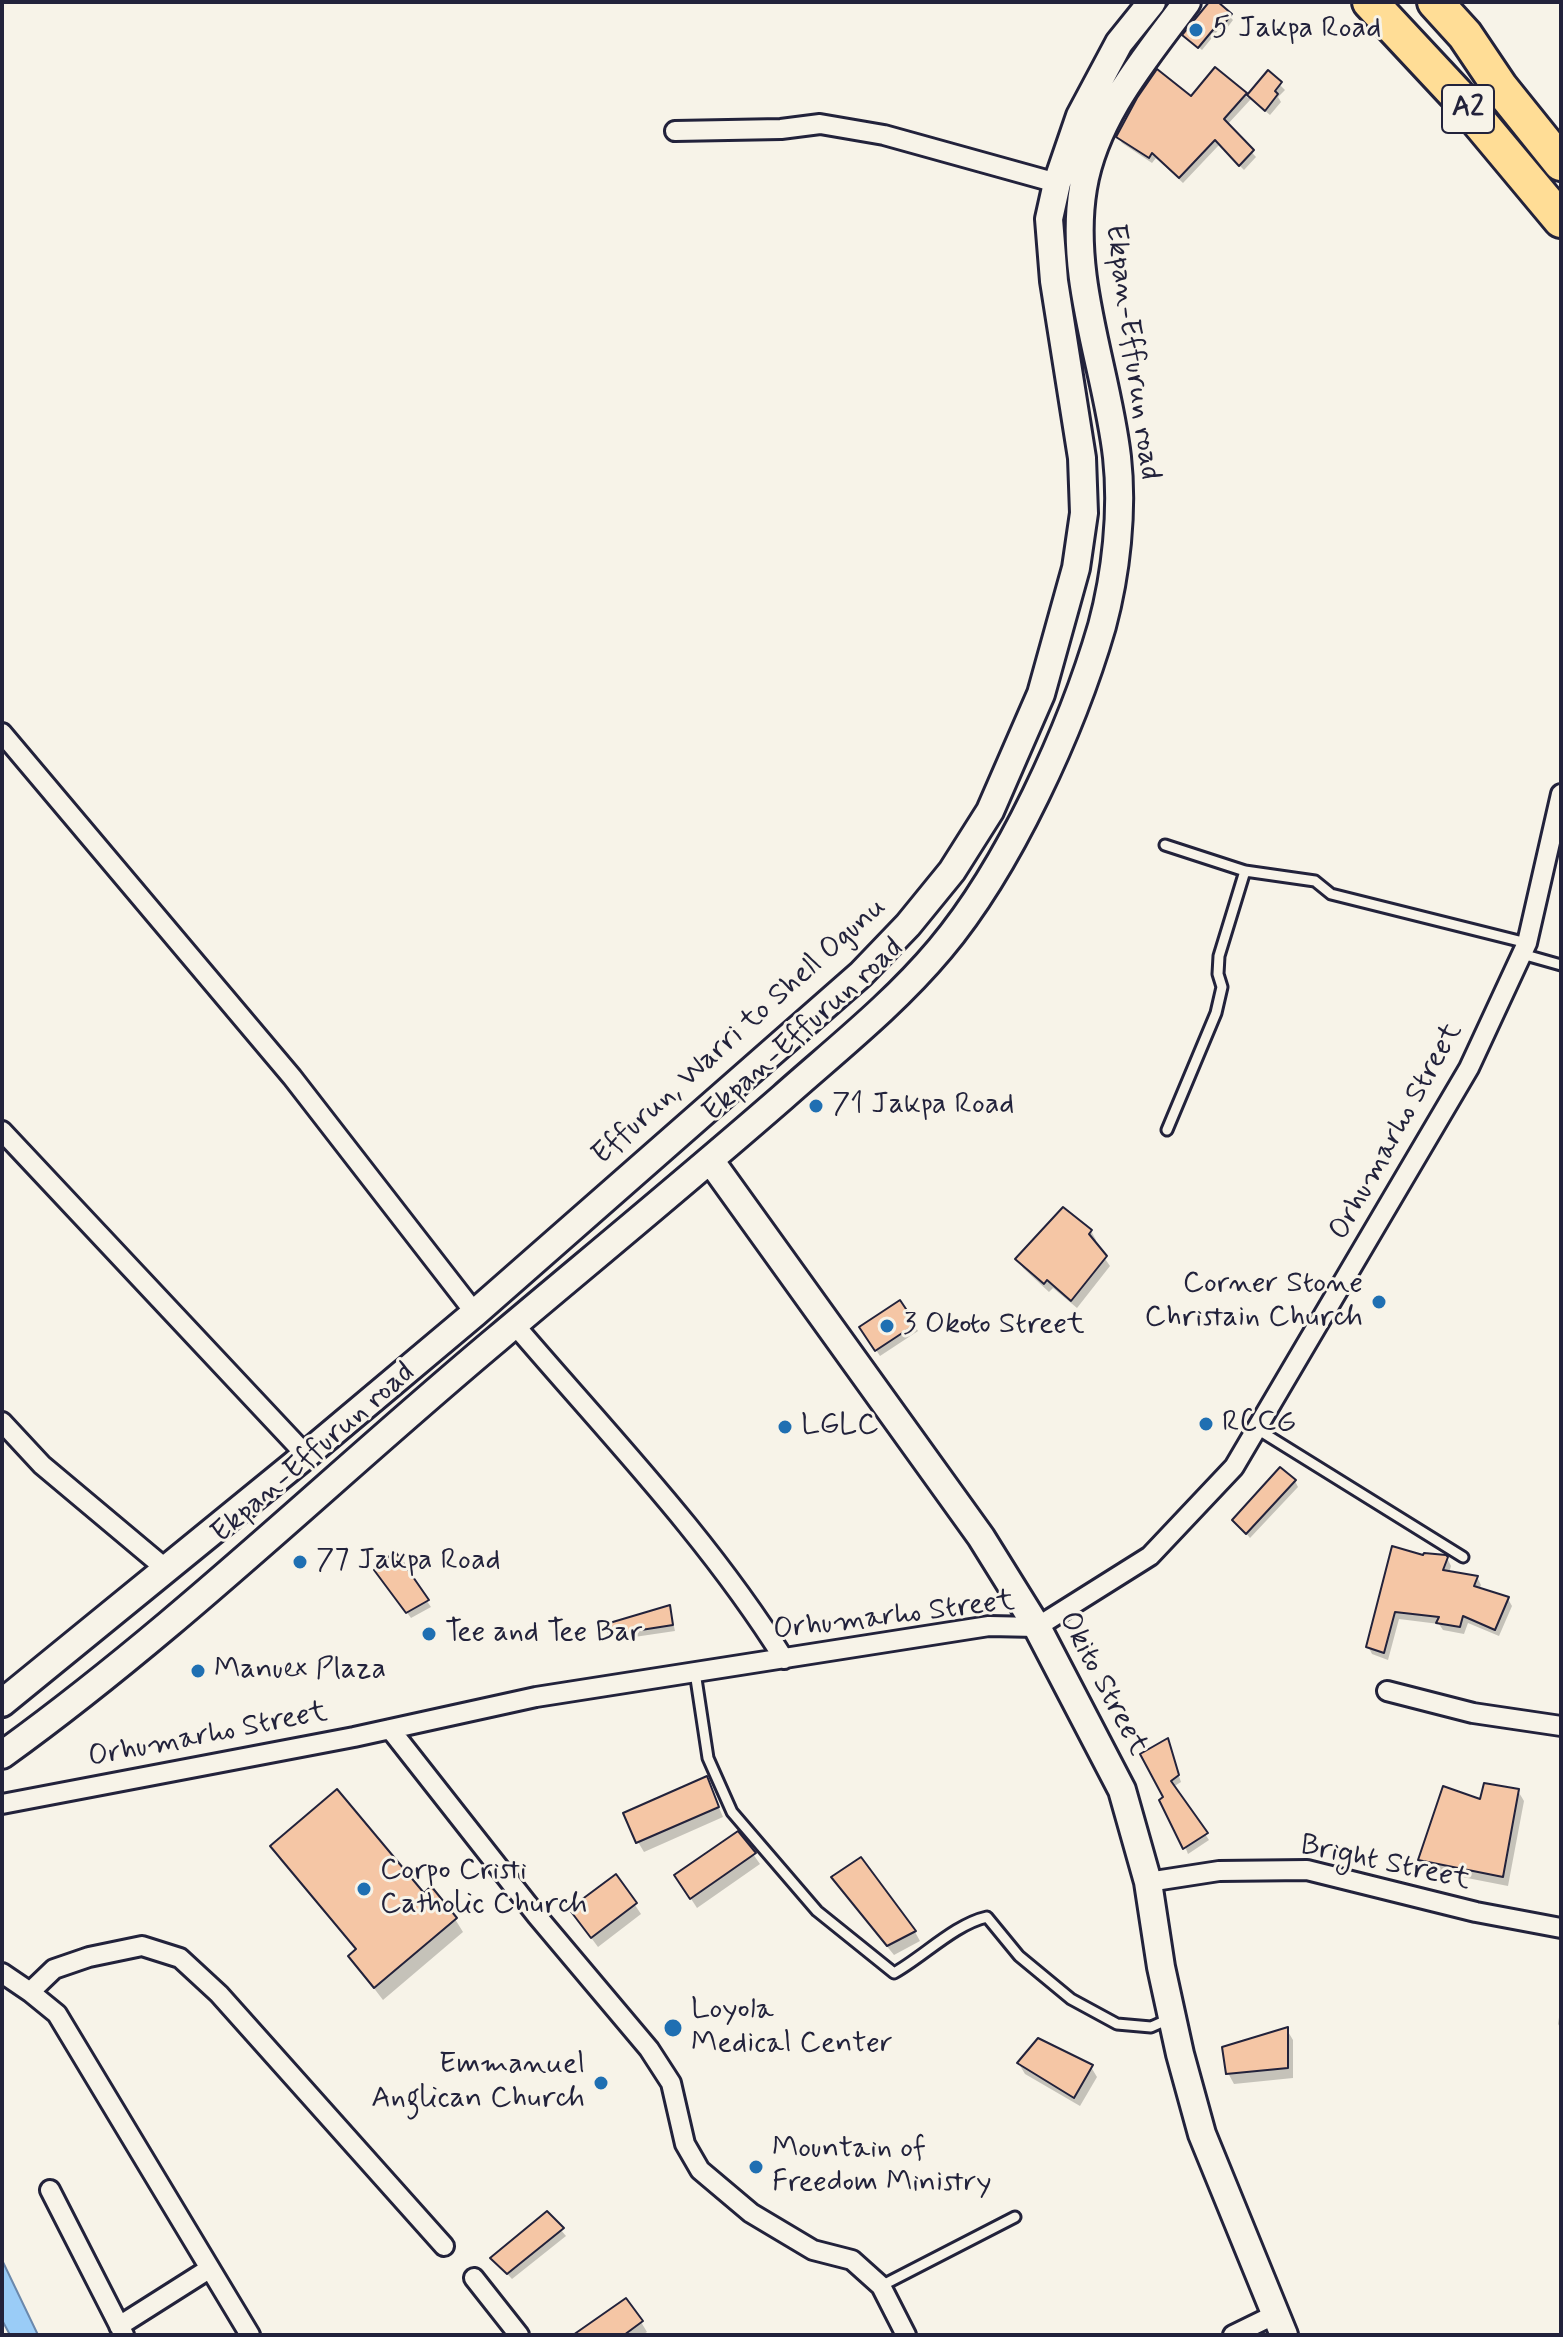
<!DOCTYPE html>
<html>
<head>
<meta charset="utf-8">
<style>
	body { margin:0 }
	#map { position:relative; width:1563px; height:2337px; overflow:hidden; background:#f7f3e8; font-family:Mynerve,sans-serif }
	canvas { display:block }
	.frame { position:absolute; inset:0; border:4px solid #22223b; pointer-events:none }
</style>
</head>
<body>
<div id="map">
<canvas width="1563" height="2337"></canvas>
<div class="frame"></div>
</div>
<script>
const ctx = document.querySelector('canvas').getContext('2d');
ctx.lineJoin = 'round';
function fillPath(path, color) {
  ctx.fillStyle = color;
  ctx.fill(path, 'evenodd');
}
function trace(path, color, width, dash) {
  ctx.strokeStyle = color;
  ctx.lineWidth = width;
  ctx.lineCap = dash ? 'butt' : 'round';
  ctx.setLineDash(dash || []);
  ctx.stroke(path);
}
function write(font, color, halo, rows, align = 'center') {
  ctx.font = font + ' Mynerve,sans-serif';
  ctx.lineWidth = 6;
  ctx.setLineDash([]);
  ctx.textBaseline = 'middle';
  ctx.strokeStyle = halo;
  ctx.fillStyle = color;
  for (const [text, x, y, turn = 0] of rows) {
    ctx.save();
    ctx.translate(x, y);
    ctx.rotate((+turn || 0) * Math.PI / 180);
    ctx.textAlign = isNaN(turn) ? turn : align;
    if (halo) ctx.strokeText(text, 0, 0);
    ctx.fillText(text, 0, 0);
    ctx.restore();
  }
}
const water = new Path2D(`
	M2 2260 38 2335H10L2 2320Z`);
const shadow = new Path2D(`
	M1212 2H1215L1233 20 1224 32 1220 28 1202 50 1185 35Z
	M1215 70 1248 98 1268 73 1285 90 1278 97 1281 102 1270 115 1251 99 1227 125 1256 157 1244 170 1219 145 1183 183 1156 158 1152 163 1122 143 1118 137 1191 99Z
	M1091 1231 1096 1240 1094 1243 1110 1266 1077 1308 1053 1288 1049 1292 1023 1268 1018 1259Z
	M900 1303 918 1331 880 1356 862 1328Z
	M1295 1481 1298 1487 1250 1538 1235 1520Z
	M394 1554 431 1607 411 1618 380 1576Z
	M1425 1557 1447 1558 1451 1566 1449 1573 1477 1577 1481 1585 1479 1590 1508 1599 1512 1606 1499 1636 1468 1623 1464 1634 1443 1630 1439 1624 1399 1619 1388 1660 1372 1654 1368 1646Z
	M670 1608 675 1631 614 1640 611 1634Z
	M1167 1741 1181 1782 1173 1787 1209 1840 1188 1854 1166 1798Z
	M711 1789 723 1817 644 1852 638 1842Z
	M1518 1791 1524 1801 1508 1886 1426 1870 1420 1860 1481 1801Z
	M738 1833 760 1864 697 1908 682 1885Z
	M272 1846 424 1896 455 1919 463 1932 383 2000 350 1957 357 1951 280 1860Z
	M616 1877 641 1914 598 1947 578 1920Z
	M839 1887 915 1932 920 1941 894 1955Z
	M1561 2004V2029L1558 2024Z
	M1287 2030 1293 2040V2078L1234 2084 1228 2073Z
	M1019 2064 1091 2067 1097 2077 1080 2106 1025 2074Z
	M547 2214 566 2236 512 2279 492 2258Z
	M641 2322 647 2332 642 2335H576Z`);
const building = new Path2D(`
	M1209 2H1218L1232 14 1221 28 1217 25 1198 48 1182 35Z
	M1215 67 1247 93 1224 119 1254 150 1239 166 1215 140 1179 178 1152 153 1149 158 1116 137 1137 98 1157 69 1191 96Z
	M1268 70 1282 82 1275 91 1278 94 1265 111 1247 95Z
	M1063 1207 1092 1230 1089 1234 1107 1256 1071 1301 1047 1280 1044 1284 1015 1259Z
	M900 1300 916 1324 875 1351 859 1327Z
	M1280 1467 1296 1480 1246 1534 1232 1520Z
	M1392 1546 1423 1555 1424 1553 1446 1555 1448 1557 1443 1570 1478 1576 1474 1586 1509 1597 1495 1630 1463 1616 1460 1627 1436 1623 1439 1617 1395 1612 1384 1653 1366 1647Z
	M395 1551 429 1600 406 1613 374 1570Z
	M670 1605 673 1625 609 1635 606 1624Z
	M1168 1738 1179 1775 1171 1781 1208 1833 1183 1849 1159 1800 1163 1797 1140 1754Z
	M707 1776 719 1807 636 1843 623 1813Z
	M1484 1783 1519 1789 1503 1877 1418 1860 1443 1786 1480 1799Z
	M337 1789 424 1893 431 1886 457 1918 374 1988 348 1956 356 1949 270 1846Z
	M738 1831 756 1853 690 1899 674 1875Z
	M861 1857 916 1931 887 1946 831 1877Z
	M616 1874 637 1903 591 1938 569 1909Z
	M1288 2027V2068L1226 2074 1222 2047Z
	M1038 2038 1093 2065 1074 2098 1017 2063Z
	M547 2211 564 2228 507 2274 490 2258Z
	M626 2298 643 2321 624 2335H573Z`);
const lane = new Path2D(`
	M1165 845 1245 871 1315 881 1331 894 1527 943
	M1522 954 1561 965
	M1167 1130 1216 1013 1222 987 1218 974 1219 956 1245 871
	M1257 1429 1463 1557
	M695 1672 708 1758 732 1812 817 1911 894 1973C923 1957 955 1924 987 1917L1019 1956 1071 1999 1117 2024 1151 2027 1169 2019
	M881 2286 1015 2217`);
const street = new Path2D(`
	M675 131 781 129 820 124 884 135 1057 183
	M2 733 292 1077 475 1313
	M2 1131 306 1455
	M514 1324C607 1433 708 1537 784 1659
	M2 1422 42 1465 166 1569
	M1387 1691 1473 1713 1561 1726
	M390 1729 537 1916 649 2049 671 2083 685 2144 700 2170 751 2213 813 2250 852 2260 881 2286 906 2335
	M2 1804 354 1737 536 1697 989 1626 1037 1627 1150 1556 1234 1467 1469 1068 1527 943 1561 794
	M1148 1882 1219 1871 1307 1870 1476 1912 1561 1928
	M2 1973 30 1992 57 2014 250 2335
	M30 1992 54 1969 89 1957 142 1946 180 1958 219 1994 444 2246
	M50 2190 124 2335
	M474 2278 519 2335
	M119 2326 209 2269
	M1233 2335 1276 2314`);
const secondary = new Path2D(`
	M710 1160 981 1537 1037 1627 1122 1790 1148 1882 1161 1967 1180 2054 1202 2134 1284 2335
	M2 1703 306 1455 475 1313 861 974 908 925 952 871 990 811 1041 694 1076 568 1084 513 1082 458 1054 281 1049 219 1057 183 1080 116 1119 43 1152 2
	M2 1755C177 1629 332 1477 497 1339 593 1258 689 1179 783 1097 837 1049 894 1004 940 949 1009 867 1072 729 1102 626 1116 574 1123 511 1117 457 1107 369 1068 278 1083 188 1095 116 1145 59 1187 2`);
const highway = new Path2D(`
	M1370 2 1455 93 1561 220
	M1435 2 1465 35 1500 87 1561 163`);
const markers = [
	[1196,30,8,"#1f6fb2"],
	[816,1106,8,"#1f6fb2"],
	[1379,1302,8,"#1f6fb2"],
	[887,1326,8,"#1f6fb2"],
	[1206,1424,8,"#1f6fb2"],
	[785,1427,8,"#1f6fb2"],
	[300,1562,8,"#1f6fb2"],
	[429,1634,8,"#1f6fb2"],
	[198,1671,8,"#1f6fb2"],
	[364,1889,8,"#1f6fb2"],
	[673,2028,10,"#1f6fb2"],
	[601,2083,8,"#1f6fb2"],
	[756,2167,8,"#1f6fb2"]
];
const shields = [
	[1468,109,52]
];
const shieldNames = [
	["A2",1468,109]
];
const poiNames = [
	["5 Jakpa Road",1212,30],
	["71 Jakpa Road",832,1106],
	["Corner Stone",1363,1285,"right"],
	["Christain Church",1363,1319,"right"],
	["3 Okoto Street",903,1326],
	["RCCG",1222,1424],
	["LGLC",801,1427],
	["77 Jakpa Road",316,1562],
	["Tee and Tee Bar",445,1634],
	["Manuex Plaza",214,1671],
	["Corpo Cristi",380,1872],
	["Catholic Church",380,1906],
	["Loyola",691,2011],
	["Medical Center",691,2045],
	["Emmanuel",585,2066,"right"],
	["Anglican Church",585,2100,"right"],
	["Mountain of",772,2150],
	["Freedom Ministry",772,2184]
];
const streetNames = [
	["Ekpan-Effurun road",1131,352,82],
	["Ekpan-Effurun road",804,1031,-42],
	["Effurun, Warri to Shell Ogunu",740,1032,-42],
	["Orhumarho Street",1397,1132,-61],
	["Ekpan-Effurun road",314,1454,-41],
	["Orhumarho Street",894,1617,-7],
	["Okito Street",1102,1684,62],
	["Orhumarho Street",208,1736,-11],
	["Bright Street",1385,1864,12]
];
fillPath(water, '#9accf7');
trace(water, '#6a88ac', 2);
fillPath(shadow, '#0003');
fillPath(building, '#f5c6a5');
trace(building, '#22223b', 2);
trace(lane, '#22223b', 15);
trace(street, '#22223b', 24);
trace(secondary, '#22223b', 32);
trace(highway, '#22223b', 40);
trace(lane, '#f7f3e8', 9);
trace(street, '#f7f3e8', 18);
trace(secondary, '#f7f3e8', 26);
trace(highway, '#ffdd96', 34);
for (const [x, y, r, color] of markers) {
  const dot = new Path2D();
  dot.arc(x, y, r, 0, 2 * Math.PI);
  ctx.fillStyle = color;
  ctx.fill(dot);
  trace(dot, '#f7f3e8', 3);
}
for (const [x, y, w] of shields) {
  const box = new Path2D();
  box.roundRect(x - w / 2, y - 24, w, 48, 6);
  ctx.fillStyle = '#f7f3e8';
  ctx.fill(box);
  trace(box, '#22223b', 2);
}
write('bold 28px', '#22223b', null, shieldNames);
write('30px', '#22223b', '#f7f3e8', poiNames, 'left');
write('30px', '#22223b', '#f7f3e8', streetNames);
</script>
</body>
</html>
